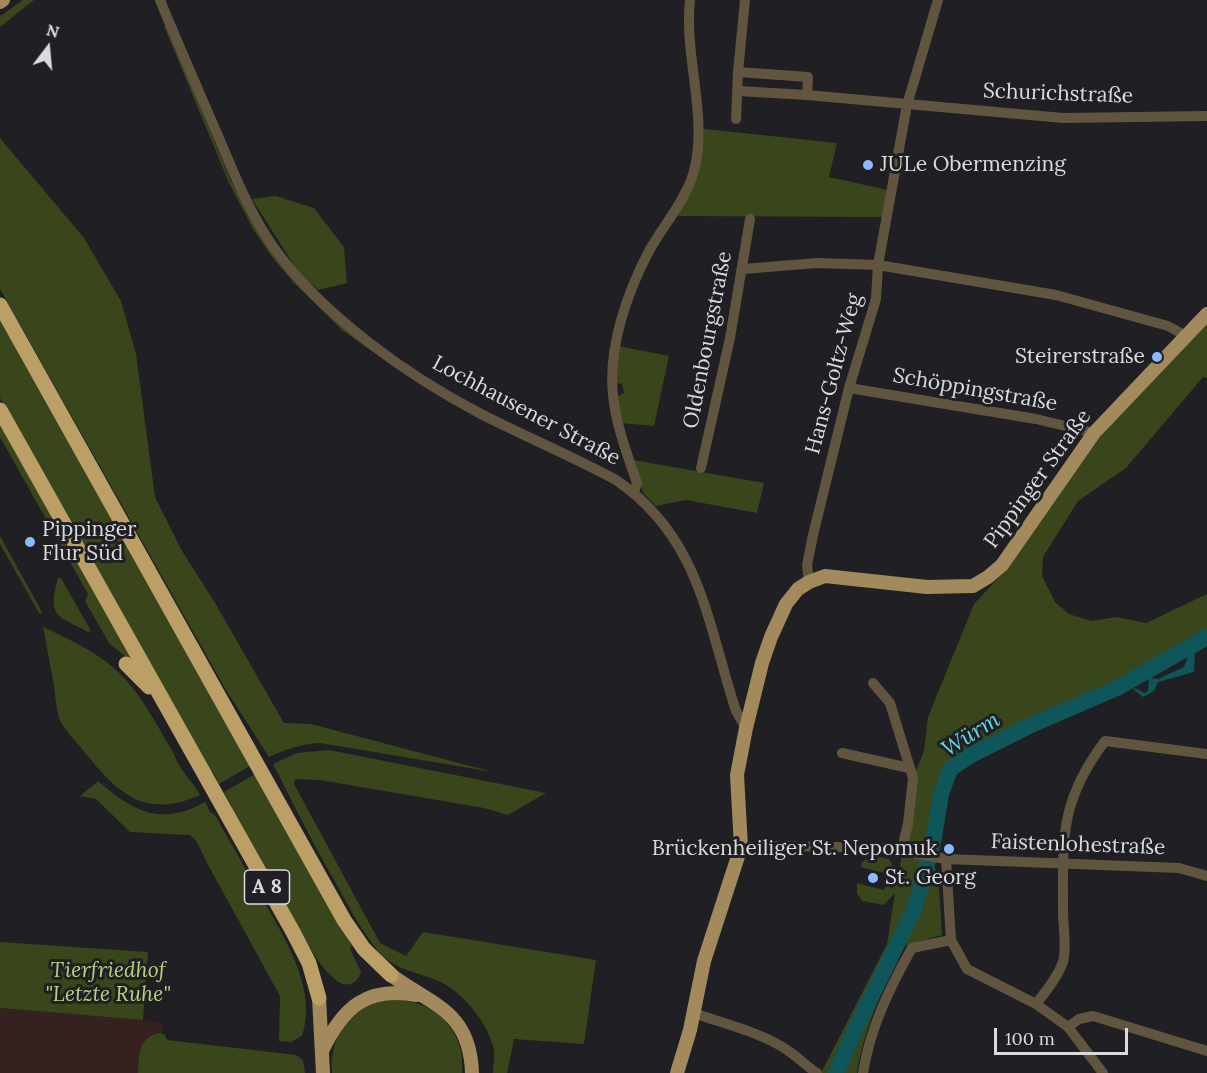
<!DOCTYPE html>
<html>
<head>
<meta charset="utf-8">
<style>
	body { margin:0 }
	#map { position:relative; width:1207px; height:1073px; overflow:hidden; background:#1f1f24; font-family:Lora,serif }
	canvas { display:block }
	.north { position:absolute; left:18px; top:18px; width:60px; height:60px; -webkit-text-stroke:4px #1f1f24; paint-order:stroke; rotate:16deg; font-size:16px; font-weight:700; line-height:24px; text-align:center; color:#dbdbde }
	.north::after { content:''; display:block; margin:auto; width:21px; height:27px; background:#dbdbde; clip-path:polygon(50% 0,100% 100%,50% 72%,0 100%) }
	.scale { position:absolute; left:994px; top:1028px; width:134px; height:27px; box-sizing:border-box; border:3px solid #dbdbde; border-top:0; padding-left:8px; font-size:18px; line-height:21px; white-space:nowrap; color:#dbdbde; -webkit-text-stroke:4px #1f1f24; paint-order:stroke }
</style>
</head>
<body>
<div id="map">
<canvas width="1207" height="1073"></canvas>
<div class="north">N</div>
<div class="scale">100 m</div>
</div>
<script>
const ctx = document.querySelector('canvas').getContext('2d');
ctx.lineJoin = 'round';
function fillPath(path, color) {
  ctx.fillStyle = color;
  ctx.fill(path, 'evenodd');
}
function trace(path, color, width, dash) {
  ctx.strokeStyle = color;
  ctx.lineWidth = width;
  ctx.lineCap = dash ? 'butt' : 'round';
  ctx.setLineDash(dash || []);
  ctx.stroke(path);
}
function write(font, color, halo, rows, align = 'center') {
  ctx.font = font + ' Lora,serif';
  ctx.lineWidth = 6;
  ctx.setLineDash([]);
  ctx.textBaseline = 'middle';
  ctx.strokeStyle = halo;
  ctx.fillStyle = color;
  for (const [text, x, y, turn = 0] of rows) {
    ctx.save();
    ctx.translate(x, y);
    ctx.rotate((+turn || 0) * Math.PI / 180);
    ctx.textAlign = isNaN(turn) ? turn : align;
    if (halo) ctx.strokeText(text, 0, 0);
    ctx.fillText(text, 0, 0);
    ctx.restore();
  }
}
const industrial = new Path2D(`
	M0 1008 143 1020 163 1023 162 1034 140 1073H0Z`);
const green = new Path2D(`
	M23 0H34L0 27V16Z
	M164 26H166L231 181 256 227 374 350 373 352 342 330 293 282 272 257 253 229 229 183Z
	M696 128 837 143 829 177 888 190 882 217 667 216 691 171Z
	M0 138 84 238 121 301 136 354 155 497 182 551 214 601 284 723 311 724 493 772 320 743C301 744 286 749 269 757L226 690 0 289Z
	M276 196 314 208 344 247 347 283 318 290 299 273 252 199Z
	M0 316 250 766 219 784 213 772H210L0 398Z
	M1207 321V378L1203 377 1126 468 1078 501 1043 557 1042 576 1055 602 1069 614 1091 621 1117 617 1146 623 1207 594V637L1135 678 1036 728 972 755 940 793 933 866 938 871 942 935 904 946C883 985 864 1029 857 1073H821L887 944 895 893 884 905 862 901 857 893V883L884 890 885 886 893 888 895 882 887 880 888 874 861 867 862 862C872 856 878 856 889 859L899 877 908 791 924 751 928 717 974 604 1001 575 1095 443 1140 391Z
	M618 346 669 356 654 426 621 423 616 397 624 393 622 384 616 383Z
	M0 423 130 655 128 659 109 643 85 601 88 594 0 437Z
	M633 460 764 483 757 513 686 500 656 506 643 493Z
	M0 536 42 612 41 614 39 613 0 544Z
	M58 578H61L91 631 88 632C57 615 47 618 58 578Z
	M43 627C71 640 104 655 125 679 145 701 159 729 174 754 179 770 192 780 200 795 147 819 119 795 87 755 78 743 64 731 59 718 56 708 55 696 54 686 50 666 47 646 43 627Z
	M329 750 546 793 508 815 484 808 320 780 295 779 294 784 380 943 406 956 423 932 596 960 584 1044 514 1039 507 1073H493C493 1066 495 1057 494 1050 488 1022 461 989 434 979 414 972 392 968 378 951 362 931 349 908 337 885 314 846 294 805 273 764L297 753Z
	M255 774 352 946 350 949 361 972C358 984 347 988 337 981 322 970 313 952 303 937 277 895 254 851 230 808L232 807 224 792Z
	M98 781C133 811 160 827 205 802L210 812 215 815C229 840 244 866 258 891 281 932 319 988 302 1036L291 1042 279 1041 280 996 207 863 197 842 190 835 130 832 96 799 80 796Z
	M0 942 148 952 143 1020 0 1008Z
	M389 999C431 998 467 1029 462 1073H332C328 1036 353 1006 389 999Z
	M160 1033 165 1035 167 1040 296 1055 303 1060 305 1073H138C139 1055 138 1037 160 1033Z`);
const water = new Path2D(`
	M1195 649 1194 672 1158 682 1154 691 1143 697 1133 689 1135 688 1145 693 1148 690 1149 678 1158 679 1184 667 1190 651Z`);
const river = new Path2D(`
	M836 1073 859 1021 914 910 933 843 941 794 950 769 971 755 1029 726 1117 688 1207 637`);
const minor = new Path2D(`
	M160 0C179 46 199 92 219 138 235 176 250 214 274 248 322 315 408 376 481 414 526 437 572 456 616 480 700 537 707 622 736 711L746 728
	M738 72 808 77 807 95 1063 118 1207 116
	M738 91 807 95
	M736 119 738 72 745 0
	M743 269 817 263 878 265 1056 295 1168 326 1186 336
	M849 388 1036 419 1094 433
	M701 468 730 338 750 219
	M634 492 637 483C627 454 616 425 613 395 608 347 627 293 649 251 664 224 688 198 695 167 707 112 684 56 690 0
	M809 582 807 565 813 535 849 388 876 299 878 265 907 105 938 0
	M873 683 890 703 913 778 908 824 901 852
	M842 753 909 768
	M741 847 781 846 884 848 946 859 1179 868 1207 876
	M946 859 951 940 967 969 1036 1004 1068 1027 1103 1073
	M1036 1004C1046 991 1057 978 1063 962 1067 949 1063 925 1063 911 1063 839 1059 802 1105 741L1207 754
	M694 1013C721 1023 763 1033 787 1050 798 1057 806 1066 817 1073
	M1068 1027 1079 1019 1093 1016 1207 1051
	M863 1073C870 1028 890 987 912 948L951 940`);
const major = new Path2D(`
	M0 2 3 0
	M391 975C433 1006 470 1011 472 1073
	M319 998 323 1073
	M322 1051C343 1007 367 986 417 995
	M677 1073 690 1030 704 961 741 847 737 775 746 728 762 663 771 637 786 604 798 589 809 582 825 576 927 587 973 586 988 577 1002 565 1094 433 1207 314`);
const highway = new Path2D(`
	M0 305 344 920 364 949 391 975
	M0 410 293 932 309 963 319 998
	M126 664 149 687`);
const markers = [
	[868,165,6,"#8eb8fd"],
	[1157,357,6,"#8eb8fd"],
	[30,542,6,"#8eb8fd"],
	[949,849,6,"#8eb8fd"],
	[873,878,6,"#8eb8fd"]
];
const shields = [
	[267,887,45]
];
const shieldNames = [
	["A 8",267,887]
];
const streetNames = [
	["Schurichstraße",1058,94,2],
	["Oldenbourgstraße",708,340,-79],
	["Hans-Goltz-Weg",834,374,-75],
	["Schöppingstraße",975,390,10],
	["Lochhausener Straße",526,411,28],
	["Pippinger Straße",1038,479,-54],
	["Faistenlohestraße",1078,845,2]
];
const poiNames = [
	["JULe Obermenzing",880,165],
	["Steirerstraße",1145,357,"right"],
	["Pippinger",42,530],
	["Flur Süd",42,554],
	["Brückenheiliger St. Nepomuk",937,849,"right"],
	["St. Georg",885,878]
];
const parkNames = [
	["Tierfriedhof",108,971],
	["\"Letzte Ruhe\"",108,995]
];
const waterNames = [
	["Würm",971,735,-32]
];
fillPath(industrial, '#342120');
fillPath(green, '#39451a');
fillPath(water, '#0f565a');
trace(river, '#0f565a', 16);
trace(minor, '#61553f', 10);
trace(major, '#a28a5c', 14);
trace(highway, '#bc9f67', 15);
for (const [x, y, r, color] of markers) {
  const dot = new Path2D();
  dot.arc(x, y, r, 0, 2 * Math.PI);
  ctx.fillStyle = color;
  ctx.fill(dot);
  trace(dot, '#1f1f24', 2);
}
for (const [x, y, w] of shields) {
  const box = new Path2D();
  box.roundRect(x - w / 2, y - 17, w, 34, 4.5);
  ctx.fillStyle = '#1f1f24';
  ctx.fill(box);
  trace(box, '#dbdbde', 1.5);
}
write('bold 20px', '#dbdbde', null, shieldNames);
write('21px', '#dbdbde', '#1f1f24', streetNames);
write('21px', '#dbdbde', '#1f1f24', poiNames, 'left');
write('italic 21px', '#b9d27e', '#1f1f24', parkNames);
write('italic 22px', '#5ddbe4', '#1f1f24', waterNames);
</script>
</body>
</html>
